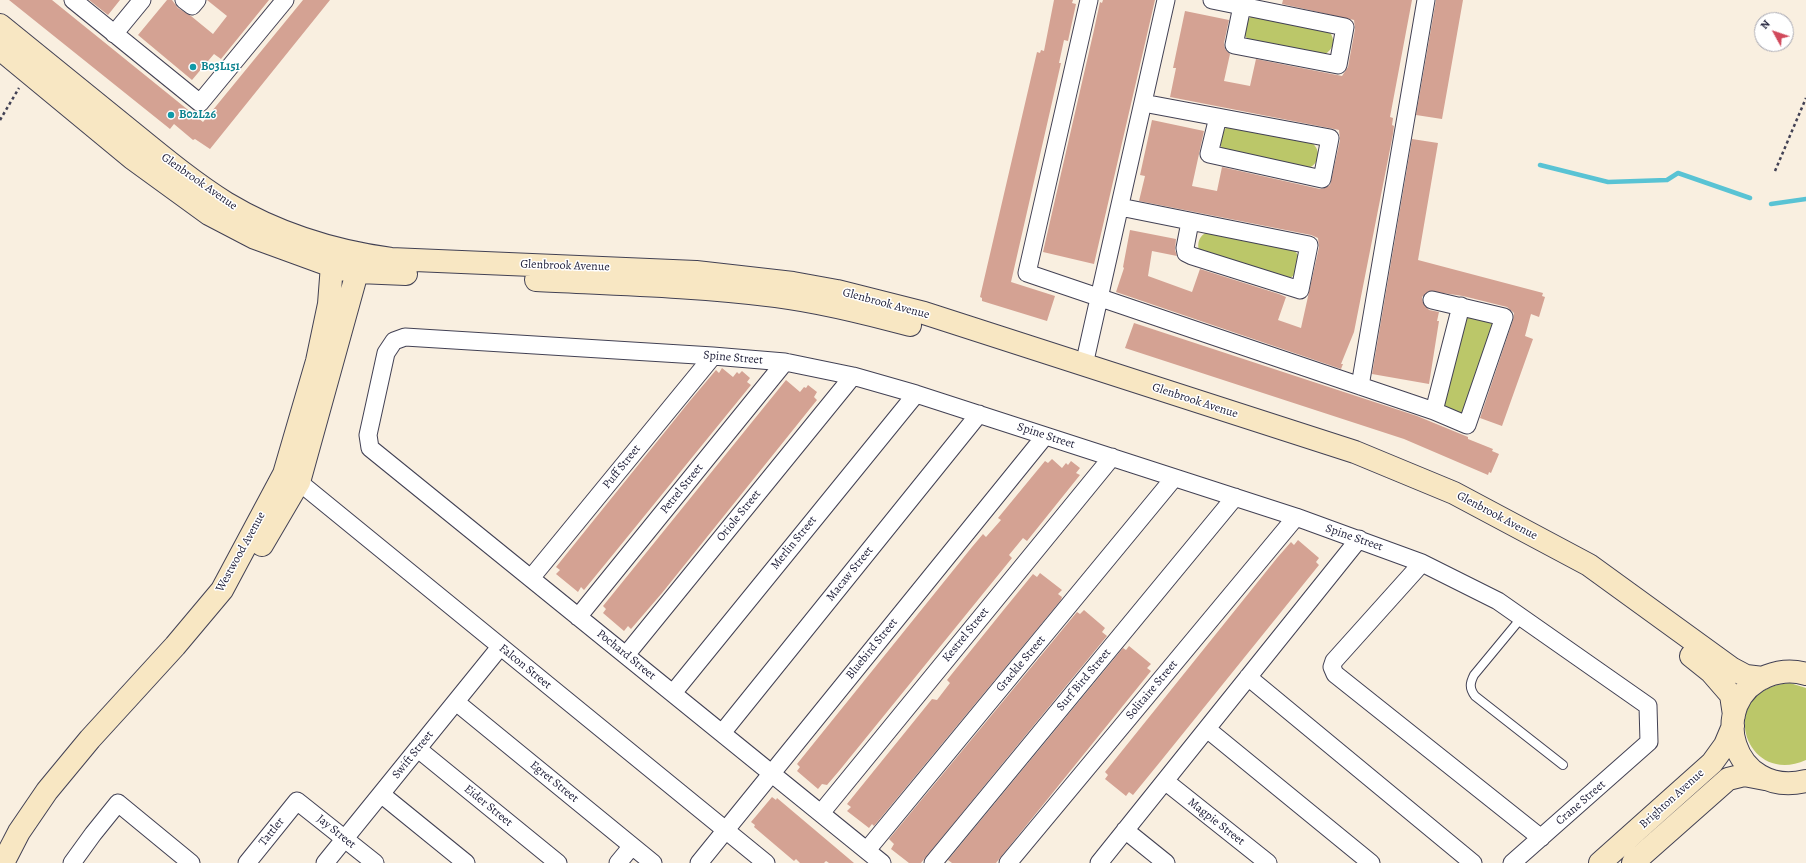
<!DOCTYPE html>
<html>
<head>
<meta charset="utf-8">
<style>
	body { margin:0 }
	#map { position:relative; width:1806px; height:863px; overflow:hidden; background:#f9efe0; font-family:Alegreya,serif }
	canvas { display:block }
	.north { position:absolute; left:1754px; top:12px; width:40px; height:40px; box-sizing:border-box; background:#fff; border:1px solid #a7a7b1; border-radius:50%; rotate:310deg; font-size:11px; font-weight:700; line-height:16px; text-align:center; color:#22223b }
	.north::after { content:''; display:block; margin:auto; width:14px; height:18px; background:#d1495b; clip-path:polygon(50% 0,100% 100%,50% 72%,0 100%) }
</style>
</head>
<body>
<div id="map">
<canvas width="1806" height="863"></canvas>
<div class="north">N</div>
</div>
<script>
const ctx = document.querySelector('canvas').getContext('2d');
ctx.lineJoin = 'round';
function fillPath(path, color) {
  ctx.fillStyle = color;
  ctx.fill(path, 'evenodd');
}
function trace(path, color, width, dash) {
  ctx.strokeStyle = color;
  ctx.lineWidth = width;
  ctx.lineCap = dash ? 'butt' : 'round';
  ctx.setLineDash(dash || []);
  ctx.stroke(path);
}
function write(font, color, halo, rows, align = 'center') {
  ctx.font = font + ' Alegreya,serif';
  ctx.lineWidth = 3;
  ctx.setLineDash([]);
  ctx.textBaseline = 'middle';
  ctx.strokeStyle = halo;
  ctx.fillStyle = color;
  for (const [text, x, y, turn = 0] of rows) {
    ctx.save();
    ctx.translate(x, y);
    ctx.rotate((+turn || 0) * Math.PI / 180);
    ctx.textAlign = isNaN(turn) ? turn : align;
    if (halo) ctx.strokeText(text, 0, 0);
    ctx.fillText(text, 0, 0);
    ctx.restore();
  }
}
const green = new Path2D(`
	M1253 15 1329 31C1336 40 1334 49 1324 55L1251 42 1244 35 1246 21Z
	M1229 126 1310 141C1321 149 1321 162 1309 168L1223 150C1217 141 1220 131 1229 126Z
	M1207 232 1292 248 1299 256 1298 272 1289 279 1199 251C1197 243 1199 236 1207 232Z
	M1471 315 1491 321 1493 326 1462 416 1443 406 1466 318Z
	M1790 683 1806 688V760C1744 788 1714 689 1790 683Z`);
const stream = new Path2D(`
	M1540 165 1608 182 1667 180 1678 173 1750 198
	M1771 204 1806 199`);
const building = new Path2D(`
	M9 0H52L203 122 303 0H330L210 149 195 139 193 140 174 124 170 129Z
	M89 0H120L108 15Z
	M167 0H172L178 8 191 16 213 34 227 16 207 0H269L221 59 214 54 192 80 138 35Z
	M1054 0H1073L1072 3 1076 4 1068 41 1064 40 1059 63H1061L1011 282 1055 296 1047 321 982 301V298L980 297 1037 52 1040 53 1041 50 1044 51Z
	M1103 0H1155L1094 264 1043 252 1094 30 1100 2 1102 3Z
	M1283 0H1412L1390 117 1393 118 1392 125 1394 126 1393 134 1354 332 1341 364H1343L1341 369 1116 292 1124 268 1123 267 1130 230 1176 239 1175 250 1177 256 1152 251 1148 276 1192 292 1200 269 1279 294 1286 297 1278 320 1301 328 1319 247 1318 238 1311 235 1139 201 1145 176 1140 175 1152 120 1204 131 1192 186 1217 191 1222 167 1320 189 1325 188 1330 185 1340 140 1339 130 1170 97 1176 68H1173L1185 11 1229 20 1224 43 1225 49 1230 54 1224 81 1250 86 1256 59 1342 76 1348 67 1355 29 1354 20 1282 4Z
	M1436 0H1463L1442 119 1416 115Z
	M1412 139 1438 143 1418 260 1543 293 1542 296 1545 297 1539 317 1531 314 1525 336 1533 339 1502 426 1480 418 1513 320 1514 313 1507 307 1463 296 1429 291 1422 297 1423 303 1429 310 1439 312 1437 321H1439L1429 384 1372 374Z
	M1134 323 1417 416 1468 437V439L1493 449 1492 451 1499 454 1491 473 1489 472 1488 475 1404 439 1125 348Z
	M722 368 733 377 737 372 739 374 742 371 750 378 747 382 751 385 611 557 584 590 581 587 578 592 556 574 560 570 556 567 689 402 716 370 719 373Z
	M786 380 800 392 804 387 806 388 808 385 817 392 814 397 817 400 662 593 631 629 628 626 624 631 603 613 606 609 603 606Z
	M1052 459 1062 468 1066 463 1068 465 1071 461 1080 468 1076 473 1080 475 1027 541 1023 538 1009 555 1012 558 839 771 827 785 822 784 818 789 797 771 800 767 797 764 972 547 983 534 986 537 1001 520 998 518 1045 461 1048 463Z
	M1298 540 1319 558 1316 562 1319 565 1160 762 1133 795 1129 792 1126 796 1105 779 1108 775 1105 772 1277 558 1291 542 1294 545Z
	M1040 573 1062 590 1058 594 1062 597 1061 600 874 826 872 824 869 828 847 811 851 807 847 804 932 699 937 700 950 683 947 680 1006 607 1033 574 1037 577Z
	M1084 610 1105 628 1102 632 1107 636 921 863H909L891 849 894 844 889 839 1077 612 1080 614Z
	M1129 646 1151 664 1147 668 1151 671 996 863H952L948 860 1123 648 1126 650Z
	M772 797 776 800 777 798 854 863H829L826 861 824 863H800L796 859 794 861 754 827 755 825 751 822Z`);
const path = new Path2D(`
	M0 120 19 88
	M1775 171 1806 98`);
const lane = new Path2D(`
	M1522 617 1474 675C1470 683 1469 688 1475 696L1563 765`);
const street = new Path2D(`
	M73 0 200 103 285 0
	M184 0 192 6 197 0
	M1089 0 1027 273 1434 411 1467 425 1504 317 1432 300
	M1212 0 1345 27 1338 65 1234 45 1242 6
	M114 34 142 0
	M1143 103 1330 138 1322 179 1209 154 1218 117
	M1120 207 1309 245 1300 290 1192 256 1186 253 1185 248 1190 222
	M1084 365 1166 0
	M1360 386 1426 0
	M1434 411 1461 306
	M289 477 299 482 766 863
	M1422 563 1334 661 1332 667 1335 674 1541 838
	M531 578 713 356
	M578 617 785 362
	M626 655 853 376
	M1248 677 1473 863
	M673 693 916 394
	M456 702 653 863
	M1207 729 1371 863
	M722 733 979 414
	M418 749 558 863
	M1165 781 1268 863
	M381 794 466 863
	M821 813 1112 457
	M1125 830 1166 863
	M867 850 1174 478
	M72 863 93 834 118 803 191 863
	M247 863 297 801 375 863
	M325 863 500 647
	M618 863 632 846
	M699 863 1045 436
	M882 863 370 448 368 435 386 353 394 341 405 337 713 356 785 362 853 376 916 394 1296 517 1422 563 1498 601 1648 706 1649 742 1512 863
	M933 863 1235 497
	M1008 863 1296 517
	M1099 863 1359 539`);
const secondary = new Path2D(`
	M0 25C42 59 85 94 127 128 159 154 191 181 226 203 276 233 333 251 391 259L696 272 793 283 837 291 924 313 1355 452 1454 493 1589 565 1731 668 1746 676 1763 678
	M0 49 132 158 209 214 255 238 340 269 358 272 406 274
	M536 280C616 284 697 286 776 296 822 302 866 313 910 325
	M262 545 299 482 361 258
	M1691 656 1711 672 1731 695 1734 715
	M1806 674C1793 670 1780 671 1767 676 1705 701 1732 799 1806 781
	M3 863 19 832 47 791 90 739 175 646 222 590 284 474 317 361 329 304 333 252
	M1600 863 1712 763 1725 745 1733 726
	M1633 863 1728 779 1744 775 1765 779`);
const markers = [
	[193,67,4,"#0f9aa8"],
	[171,115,4,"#0f9aa8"]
];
const cultureNames = [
	["B03L151",201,67],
	["B02L26",179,115]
];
const streetNames = [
	["Glenbrook Avenue",199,182,35],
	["Glenbrook Avenue",565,266,2],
	["Glenbrook Avenue",886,304,15],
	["Spine Street",733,358,5],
	["Glenbrook Avenue",1195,401,18],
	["Spine Street",1046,436,18],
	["Puff Street",622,467,-51],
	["Petrel Street",682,489,-51],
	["Oriole Street",739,516,-51],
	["Glenbrook Avenue",1497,516,28],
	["Spine Street",1354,538,19],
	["Merlin Street",794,543,-51],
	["Westwood Avenue",241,552,-61],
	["Macaw Street",850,574,-51],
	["Kestrel Street",966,635,-51],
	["Bluebird Street",872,649,-51],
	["Pochard Street",626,655,39],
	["Grackle Street",1021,664,-50],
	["Falcon Street",525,667,39],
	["Surf Bird Street",1084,680,-50],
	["Solitaire Street",1152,690,-50],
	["Swift Street",413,755,-51],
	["Egret Street",554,782,39],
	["Brighton Avenue",1672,799,-42],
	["Crane Street",1581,803,-41],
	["Eider Street",488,806,39],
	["Magpie Street",1216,822,38],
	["Tattler",272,832,-51],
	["Jay Street",336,832,39]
];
fillPath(green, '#bbc769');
trace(stream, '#59c3d4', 4.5);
fillPath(building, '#d4a293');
trace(lane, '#424154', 10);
trace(street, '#424154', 19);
trace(secondary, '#424154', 24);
trace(path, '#424154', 2.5, [3, 3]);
trace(lane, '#fff', 8);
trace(street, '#fff', 17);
trace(secondary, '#f8e7c3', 22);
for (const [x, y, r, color] of markers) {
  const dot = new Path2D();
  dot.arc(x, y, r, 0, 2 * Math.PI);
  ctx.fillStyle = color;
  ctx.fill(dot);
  trace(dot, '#fff', 1.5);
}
write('bold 12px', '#0d838f', '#fff', cultureNames, 'left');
write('12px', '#22223b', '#fff', streetNames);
</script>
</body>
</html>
